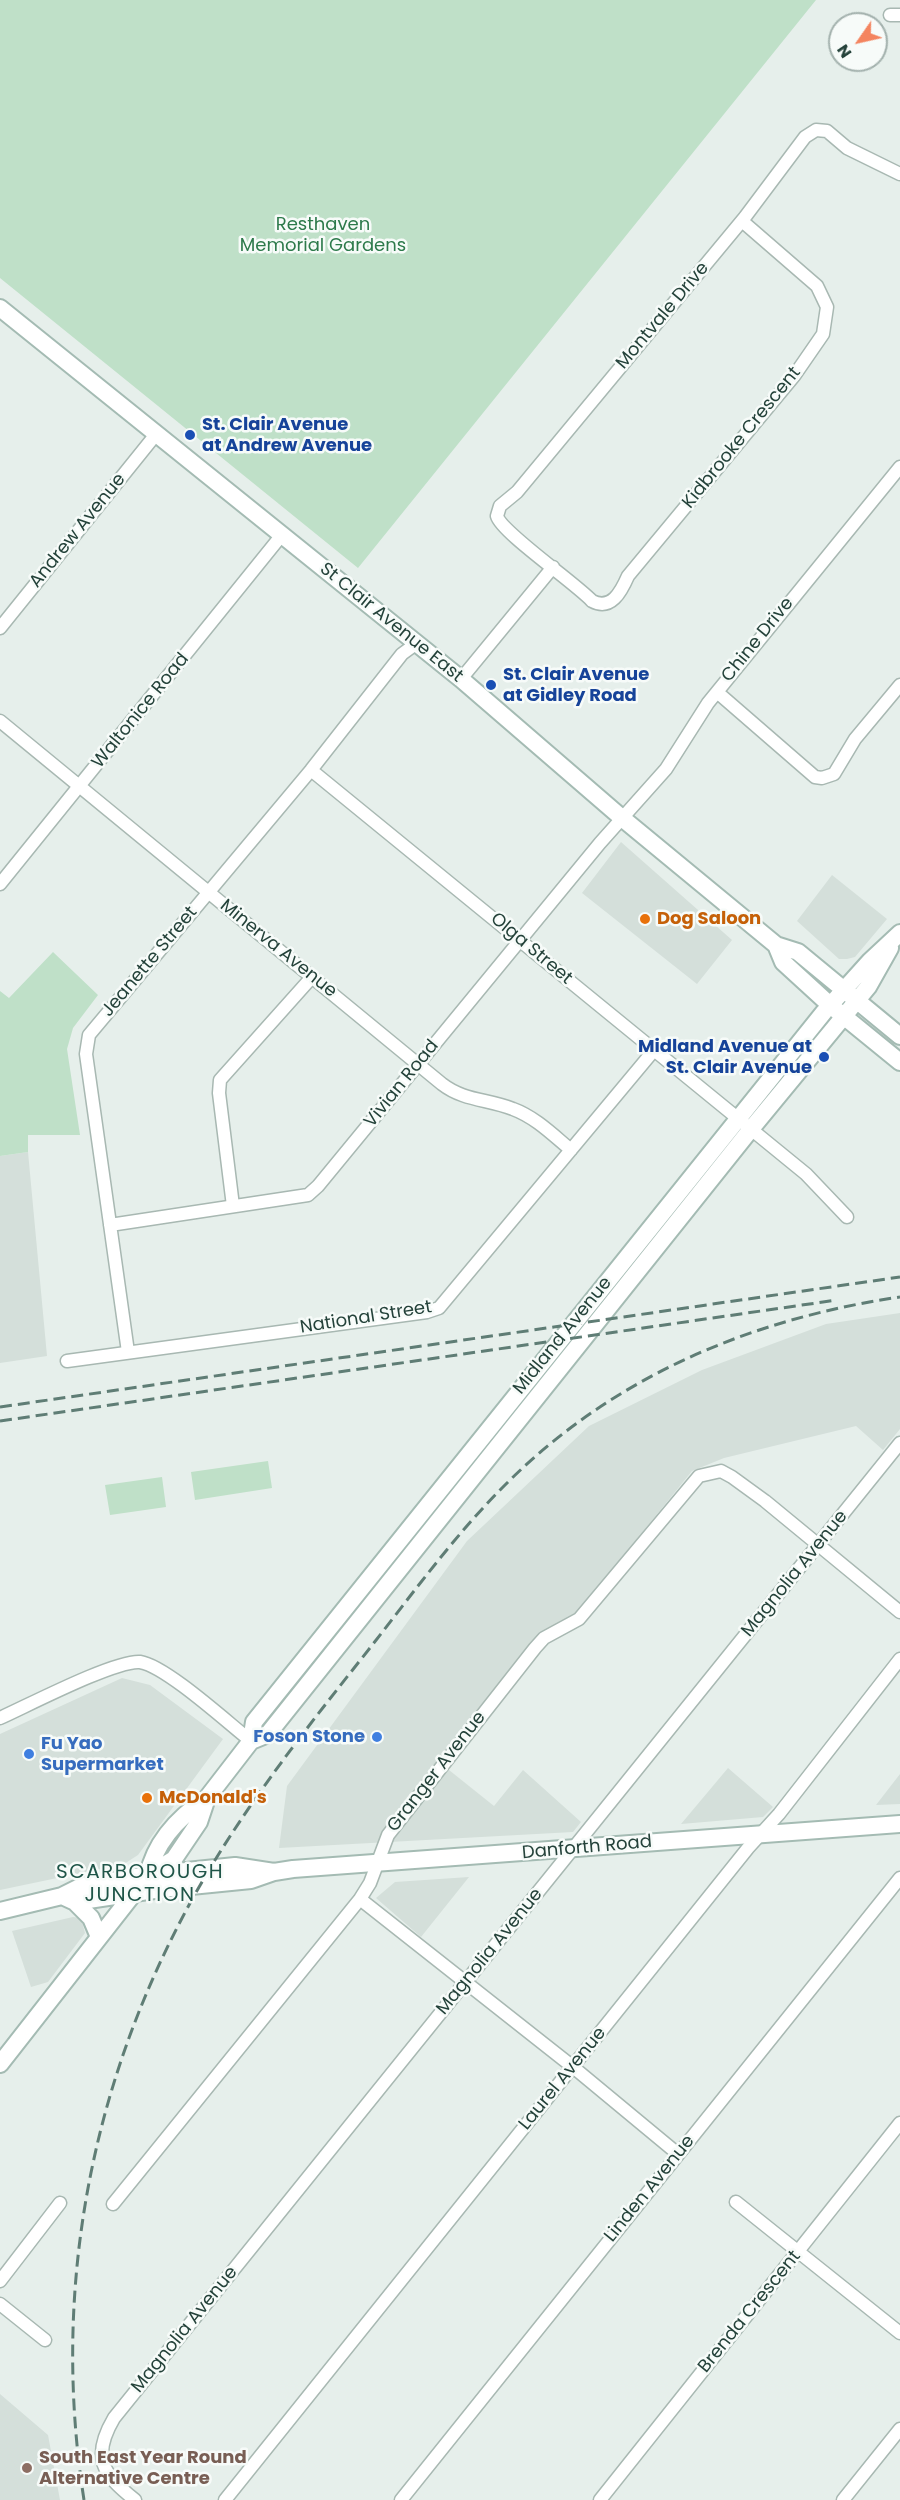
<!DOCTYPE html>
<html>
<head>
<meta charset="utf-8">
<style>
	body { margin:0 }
	#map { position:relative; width:900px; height:2500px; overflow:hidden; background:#e6efeb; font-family:Poppins,sans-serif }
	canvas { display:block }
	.north { position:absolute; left:828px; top:12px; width:60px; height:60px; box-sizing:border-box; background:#f7fbf9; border:2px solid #a3b1ad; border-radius:50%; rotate:236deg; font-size:16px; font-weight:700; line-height:24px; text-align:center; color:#24423a }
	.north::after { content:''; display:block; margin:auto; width:21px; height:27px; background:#f4845f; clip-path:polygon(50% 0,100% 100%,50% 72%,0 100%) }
</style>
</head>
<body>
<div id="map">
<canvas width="900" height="2500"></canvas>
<div class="north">N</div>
</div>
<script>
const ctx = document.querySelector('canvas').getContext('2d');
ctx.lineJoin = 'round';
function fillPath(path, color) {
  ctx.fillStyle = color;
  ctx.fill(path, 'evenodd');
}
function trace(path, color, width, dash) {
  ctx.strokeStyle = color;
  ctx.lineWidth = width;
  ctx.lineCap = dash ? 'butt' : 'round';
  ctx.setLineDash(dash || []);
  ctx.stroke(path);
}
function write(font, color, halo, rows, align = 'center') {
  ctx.font = font + ' Poppins,sans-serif';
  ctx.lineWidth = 5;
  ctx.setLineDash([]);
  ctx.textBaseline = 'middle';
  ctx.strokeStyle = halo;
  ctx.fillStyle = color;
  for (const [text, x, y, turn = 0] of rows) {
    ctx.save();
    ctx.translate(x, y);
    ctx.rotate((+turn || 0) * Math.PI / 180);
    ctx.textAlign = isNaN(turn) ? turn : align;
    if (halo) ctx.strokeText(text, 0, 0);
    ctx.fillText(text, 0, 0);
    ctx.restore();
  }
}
const built = new Path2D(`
	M621 842 732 940 697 984 582 893Z
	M832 875 887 919 855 957 847 959H839L797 921Z
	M28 1152 47 1356 0 1363V1156Z
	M900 1313V1429L883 1450 856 1426 724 1458 692 1471 573 1618 539 1634 439 1762 494 1806 523 1770 581 1822 573 1832 279 1848 287 1786 467 1541 589 1426 702 1370 826 1324Z
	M122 1678 150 1685 223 1739 138 1855 124 1864 0 1890V1734Z
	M728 1768 773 1807 763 1817 681 1824Z
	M900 1774V1804L876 1805Z
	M469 1877 421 1937 376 1898 395 1882Z
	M73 1917 81 1918 85 1933 48 1982 31 1987 12 1931Z
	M0 2394 48 2435 60 2500H0Z`);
const green = new Path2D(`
	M0 0H816L358 568 0 278Z
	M53 952 98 995 73 1028 67 1049 80 1135H28V1152L0 1156V991L9 998Z
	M268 1461 272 1488 195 1500 191 1472Z
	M162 1477 166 1507 110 1515 105 1485Z`);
const street = new Path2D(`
	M890 15H900
	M742 221 817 286 827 307 823 334 794 376 628 576C621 592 611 611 592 601 574 582 501 532 497 516L500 506 517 492 745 217 805 137 816 130 827 131 847 148 900 174
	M0 628 157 433
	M461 679 553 567
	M717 692 815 777 822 778 834 774 855 739 900 685
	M0 721 442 1084C464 1101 488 1099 513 1109 535 1117 553 1135 571 1150
	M311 770 806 1174 847 1217
	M0 884 281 536
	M233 1206 219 1093 220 1080 312 977
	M110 1225 308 1195 318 1186 600 843 666 769 708 703 900 467
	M128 1352 86 1054 89 1035 311 770 402 654 417 643
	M67 1361 427 1312 439 1308 655 1049
	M0 1718C27 1706 115 1660 140 1662 166 1666 228 1723 251 1741
	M360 1899 573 2067 678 2154
	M736 2202 900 2333
	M113 2204 360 1899 370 1883 388 1835 535 1648 544 1638 579 1619 699 1476 721 1471 732 1477 765 1501 900 1612
	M0 2281 60 2203
	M0 2304 45 2340
	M135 2500C102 2474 91 2457 114 2418L900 1443
	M225 2500 748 1848 779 1814 900 1659
	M401 2500 900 1878
	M600 2500 900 2123
	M843 2500 900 2429`);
const secondary = new Path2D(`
	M0 308 461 679 622 818 776 945 798 952 900 1036
	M776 945 783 962 830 1005 900 1062
	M251 1741 268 1734 751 1129 868 987 890 948
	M148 1875C155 1842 180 1816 207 1798
	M62 1896 75 1902 161 1889 251 1880 274 1872 293 1869 900 1824
	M75 1902 91 1918 99 1937
	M0 1911 62 1896 82 1886 148 1875 235 1866 274 1872
	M0 2064 148 1875 174 1859 199 1822 207 1798 251 1741 254 1722 824 1012 870 961 900 933`);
const rail = new Path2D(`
	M0 1407 900 1277
	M0 1421 837 1300
	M84 2500C49 2277 96 2057 212 1865 257 1791 309 1725 362 1658 408 1600 452 1538 504 1486 612 1377 750 1319 900 1297`);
const markers = [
	[190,435,6,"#1a4fb4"],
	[491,685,6,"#1a4fb4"],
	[645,919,6,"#e8710a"],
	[824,1057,6,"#1a4fb4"],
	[377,1737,6,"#3f7fe0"],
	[29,1754,6,"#3f7fe0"],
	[147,1798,6,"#e8710a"],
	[27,2468,6,"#8d6e63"]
];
const parkNames = [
	["Resthaven",323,225],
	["Memorial Gardens",323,246]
];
const streetNames = [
	["Montvale Drive",663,316,-50],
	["Kidbrooke Crescent",742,438,-51],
	["Andrew Avenue",78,531,-51],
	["St Clair Avenue East",391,623,39],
	["Chine Drive",758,640,-51],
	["Waltonice Road",141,711,-51],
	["Minerva Avenue",278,949,39],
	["Olga Street",531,949,40],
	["Jeanette Street",150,962,-50],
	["Vivian Road",402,1084,-51],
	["National Street",366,1318,-9],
	["Midland Avenue",563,1336,-51],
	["Magnolia Avenue",795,1574,-51],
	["Granger Avenue",437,1772,-52],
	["Danforth Road",587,1848,-5],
	["Magnolia Avenue",490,1952,-51],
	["Laurel Avenue",563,2079,-51],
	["Linden Avenue",650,2189,-51],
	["Brenda Crescent",750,2312,-51],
	["Magnolia Avenue",185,2330,-51]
];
const transitNames = [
	["St. Clair Avenue",202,425],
	["at Andrew Avenue",202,446],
	["St. Clair Avenue",503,675],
	["at Gidley Road",503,696],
	["Midland Avenue at",812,1047,"right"],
	["St. Clair Avenue",812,1068,"right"]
];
const foodNames = [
	["Dog Saloon",657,919],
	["McDonald's",159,1798]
];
const shopNames = [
	["Foson Stone",365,1737],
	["Fu Yao",41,1744,"left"],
	["Supermarket",41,1765,"left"]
];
const educationNames = [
	["South East Year Round",39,2458],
	["Alternative Centre",39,2479]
];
const neighbourhoodNames = [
	["SCARBOROUGH",140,1873],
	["JUNCTION",140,1896]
];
fillPath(built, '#d4dfda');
fillPath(green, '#bfe0c8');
trace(street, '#a8b8b2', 15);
trace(secondary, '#a4bbb3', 20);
trace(street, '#fff', 12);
trace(secondary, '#fff', 16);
trace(rail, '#5f7d75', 3, [12, 6]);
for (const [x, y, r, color] of markers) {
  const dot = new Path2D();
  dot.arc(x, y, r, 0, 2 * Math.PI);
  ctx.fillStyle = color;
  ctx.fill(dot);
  trace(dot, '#f7fbf9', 2);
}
write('18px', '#2d7a4b', '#f7fbf9', parkNames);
write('18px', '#24423a', '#f7fbf9', streetNames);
write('bold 18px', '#164399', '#f7fbf9', transitNames, 'left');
write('bold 18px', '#c56008', '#f7fbf9', foodNames, 'left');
write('bold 18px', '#366cbe', '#f7fbf9', shopNames, 'right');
write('bold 18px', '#785e54', '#f7fbf9', educationNames, 'left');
ctx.letterSpacing = '1.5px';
write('20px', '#1f5548', '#f7fbf9', neighbourhoodNames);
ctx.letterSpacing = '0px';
</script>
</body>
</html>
